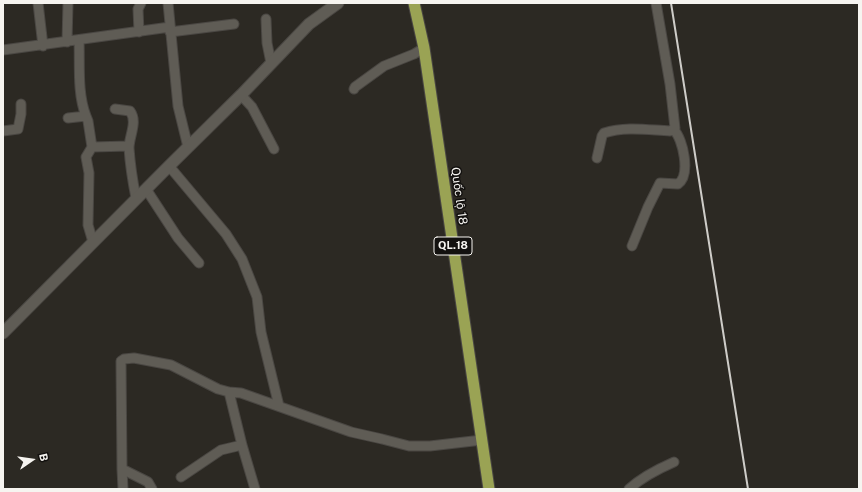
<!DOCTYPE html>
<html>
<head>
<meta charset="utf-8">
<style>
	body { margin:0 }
	#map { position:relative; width:862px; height:492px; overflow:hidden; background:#2c2923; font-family:"Public Sans",sans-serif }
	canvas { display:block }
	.frame { position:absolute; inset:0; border:4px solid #f6f4f0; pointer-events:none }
	.north { position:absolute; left:12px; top:440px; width:40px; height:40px; -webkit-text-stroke:3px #13110f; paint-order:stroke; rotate:77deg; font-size:11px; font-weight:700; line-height:16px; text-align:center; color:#f6f4f0 }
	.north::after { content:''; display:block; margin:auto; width:14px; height:18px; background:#f6f4f0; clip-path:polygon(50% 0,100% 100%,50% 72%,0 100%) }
</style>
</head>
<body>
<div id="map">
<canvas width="862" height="492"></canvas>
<div class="frame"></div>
<div class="north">B</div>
</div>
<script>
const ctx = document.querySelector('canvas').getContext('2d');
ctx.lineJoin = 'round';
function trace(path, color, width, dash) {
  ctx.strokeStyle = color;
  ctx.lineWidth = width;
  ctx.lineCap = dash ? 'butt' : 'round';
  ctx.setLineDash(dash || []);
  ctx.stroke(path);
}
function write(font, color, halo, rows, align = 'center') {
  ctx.font = font + ' "Public Sans",sans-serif';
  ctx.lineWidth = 3;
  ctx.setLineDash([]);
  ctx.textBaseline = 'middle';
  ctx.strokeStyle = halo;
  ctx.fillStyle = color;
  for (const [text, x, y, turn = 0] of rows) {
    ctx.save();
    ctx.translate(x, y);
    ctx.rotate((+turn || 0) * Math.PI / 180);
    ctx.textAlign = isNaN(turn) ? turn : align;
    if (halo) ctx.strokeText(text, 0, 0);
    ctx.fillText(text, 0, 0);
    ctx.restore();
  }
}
const minor = new Path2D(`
	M38 3 43 46
	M168 3 178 106 188 147
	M266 19 267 43 271 63
	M139 32 138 9 141 3
	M170 32 234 24
	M79 40C80 64 77 93 86 116
	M67 42 68 3
	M3 50 170 27
	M354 89 355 87 384 66 414 54 424 48
	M241 95 252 107 274 149
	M115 109 130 111C138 122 129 136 129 148 130 163 133 183 136 198
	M68 118 86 116 88 121 92 147 86 157 89 173 88 225 93 242
	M3 131 18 129 21 114V104
	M92 147 129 146
	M597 158 602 136 604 133C626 126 648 130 670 131L675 128 670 84 656 3
	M169 166 226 234 242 259 257 297 261 332 279 406
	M146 189 178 238 199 263
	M632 246 648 207 660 183 678 184C691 175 683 139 674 130
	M229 392 242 445 255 489
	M122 469 148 482 152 489
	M181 477 221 450 242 445
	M123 489 122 469 121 361 124 359 134 358 171 365 218 389 229 392 241 393 351 432 382 439 409 446H430L482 440
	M629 489C642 477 658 469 674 462`);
const tertiary = new Path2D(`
	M3 333 169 166 241 95 309 24 338 3`);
const trunk = new Path2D(`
	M414 3 424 48 489 489`);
const rail = new Path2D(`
	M671 3 748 489`);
const shields = [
	[453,246,38]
];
const shieldNames = [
	["QL.18",453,246]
];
const streetNames = [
	["Quốc lộ 18",459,196,82]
];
trace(minor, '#4a4743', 11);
trace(tertiary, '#4a4743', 13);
trace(trunk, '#4a4743', 13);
trace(minor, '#5f5c55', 9);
trace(tertiary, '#5f5c55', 11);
trace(trunk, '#9aa354', 11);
trace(rail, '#ceccc8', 2);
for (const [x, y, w] of shields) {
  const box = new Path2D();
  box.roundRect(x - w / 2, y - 9, w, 18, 3);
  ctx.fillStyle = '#13110f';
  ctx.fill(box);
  trace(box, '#f6f4f0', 1);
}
write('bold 11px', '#f6f4f0', null, shieldNames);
write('12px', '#f6f4f0', '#13110f', streetNames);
</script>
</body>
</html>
